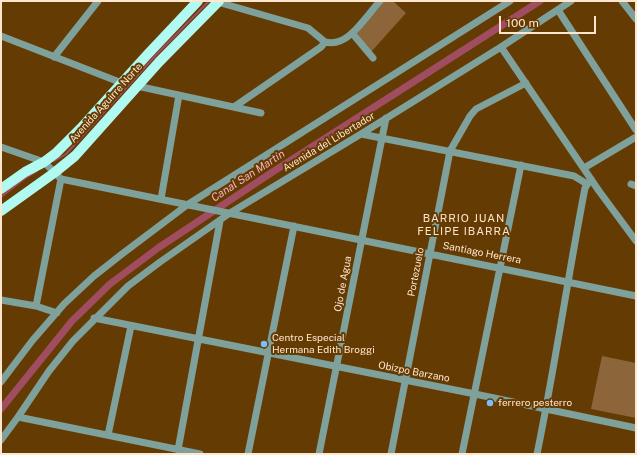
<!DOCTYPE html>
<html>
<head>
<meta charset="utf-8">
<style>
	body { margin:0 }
	#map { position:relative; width:637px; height:455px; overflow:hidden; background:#643b03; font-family:"Public Sans",sans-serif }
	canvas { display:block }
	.frame { position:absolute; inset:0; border:2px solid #ffe6cd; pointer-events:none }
	.scale { position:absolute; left:499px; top:16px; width:97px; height:18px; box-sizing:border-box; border:2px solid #ffe6cd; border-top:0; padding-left:5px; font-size:12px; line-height:14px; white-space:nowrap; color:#ffe6cd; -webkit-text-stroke:3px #643b03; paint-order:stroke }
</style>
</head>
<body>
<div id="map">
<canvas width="637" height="455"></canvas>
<div class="frame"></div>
<div class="scale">100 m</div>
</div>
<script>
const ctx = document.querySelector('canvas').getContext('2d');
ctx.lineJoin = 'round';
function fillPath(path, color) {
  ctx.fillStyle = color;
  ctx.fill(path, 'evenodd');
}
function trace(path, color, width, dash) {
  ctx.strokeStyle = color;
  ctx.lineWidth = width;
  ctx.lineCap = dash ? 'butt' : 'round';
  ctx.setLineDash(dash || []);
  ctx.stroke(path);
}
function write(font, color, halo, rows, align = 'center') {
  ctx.font = font + ' "Public Sans",sans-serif';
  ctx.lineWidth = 4;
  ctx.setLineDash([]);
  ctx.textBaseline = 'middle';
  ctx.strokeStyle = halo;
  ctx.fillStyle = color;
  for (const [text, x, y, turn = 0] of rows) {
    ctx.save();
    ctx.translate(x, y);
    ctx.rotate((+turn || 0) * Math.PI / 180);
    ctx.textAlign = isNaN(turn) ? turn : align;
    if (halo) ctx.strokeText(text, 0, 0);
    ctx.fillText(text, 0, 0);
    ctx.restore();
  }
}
const green = new Path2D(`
	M384 1H393L406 13 371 52 356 33Z
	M602 356 636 363V418L591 409Z`);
const stream = new Path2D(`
	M54 161 66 154 156 55 209 1
	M1 197 24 179 37 171`);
const canal = new Path2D(`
	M1 409 72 321 110 284 158 248 274 171 540 1`);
const minor = new Path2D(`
	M214 1 308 28 325 42
	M622 1 636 19
	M558 10 636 130
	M352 33 373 58
	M1 36 122 83
	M501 47 599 191 636 241
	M54 57 98 1
	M137 86 261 113
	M234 107 321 47 325 42C330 43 335 43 340 41 354 36 370 12 380 1
	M361 134 574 176 587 184
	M1 147 44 162 61 179 636 296
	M584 168 636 137
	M631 184 636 186
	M161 199 179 95
	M1 300 36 306 57 313
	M36 306 61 179
	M94 318 475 394 636 428
	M1 382 32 341 64 304 94 276 122 254 187 205 510 1
	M18 417 200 454
	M108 435 131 326
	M1 440 18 417 49 371 73 341 128 286 160 262 230 213 361 134 501 47 571 1
	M178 450 220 221
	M248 454 294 226
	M319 454 386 118
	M391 454 450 151 470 116 476 109 526 83
	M462 454 521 165
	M537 454C555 366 568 276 585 188L591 179`);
const major = new Path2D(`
	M1 189 25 172 44 162 56 153 81 128 147 55 198 1
	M1 211 54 173 75 156 159 62 219 1`);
const markers = [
	[264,344,4,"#7dbef9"],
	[490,403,4,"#7dbef9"]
];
const streetNames = [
	["Avenida Aguirre Norte",106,103,-48],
	["Avenida del Libertador",329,142,-31],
	["Santiago Herrera",482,253,11],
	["Portezuelo",416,272,-79],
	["Ojo de Agua",343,284,-79],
	["Obizpo Barzano",414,372,11]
];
const poiNames = [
	["Centro Especial",272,338],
	["Hermana Edith Broggi",272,350],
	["ferrero pesterro",498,403]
];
const waterNames = [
	["Canal San Martín",248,176,-33]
];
const neighbourhoodNames = [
	["BARRIO JUAN",464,219],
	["FELIPE IBARRA",464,232]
];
fillPath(green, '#8c653a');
trace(stream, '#a14d61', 2);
trace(canal, '#a14d61', 7);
trace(minor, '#7ea19c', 7);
trace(major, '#b1faf2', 10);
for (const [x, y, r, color] of markers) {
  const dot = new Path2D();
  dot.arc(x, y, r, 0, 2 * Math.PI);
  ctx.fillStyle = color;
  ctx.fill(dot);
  trace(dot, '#643b03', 1.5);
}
write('10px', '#ffe6cd', '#643b03', streetNames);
write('10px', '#ffe6cd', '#643b03', poiNames, 'left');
write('italic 11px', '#f9b1be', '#643b03', waterNames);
ctx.letterSpacing = '1px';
write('11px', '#ffe6cd', '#643b03', neighbourhoodNames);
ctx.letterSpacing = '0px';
</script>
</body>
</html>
